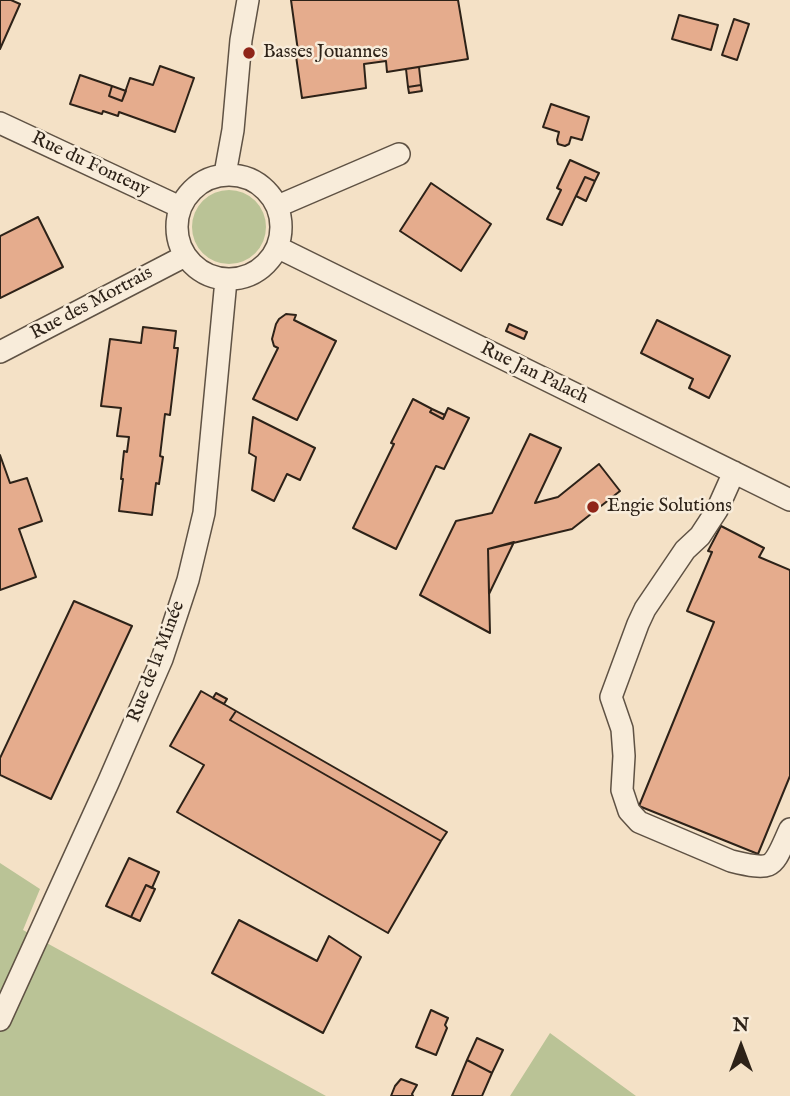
<!DOCTYPE html>
<html>
<head>
<meta charset="utf-8">
<style>
	body { margin:0 }
	#map { position:relative; width:790px; height:1096px; overflow:hidden; background:#f4e1c6; font-family:"IM FELL English",serif }
	canvas { display:block }
	.north { position:absolute; left:706px; top:1012px; width:70px; height:70px; -webkit-text-stroke:5px #f8ecda; paint-order:stroke; rotate:0deg; font-size:19px; font-weight:700; line-height:28px; text-align:center; color:#2d2218 }
	.north::after { content:''; display:block; margin:auto; width:24px; height:32px; background:#2d2218; clip-path:polygon(50% 0,100% 100%,50% 72%,0 100%) }
</style>
</head>
<body>
<div id="map">
<canvas width="790" height="1096"></canvas>
<div class="north">N</div>
</div>
<script>
const ctx = document.querySelector('canvas').getContext('2d');
ctx.lineJoin = 'round';
function fillPath(path, color) {
  ctx.fillStyle = color;
  ctx.fill(path, 'evenodd');
}
function trace(path, color, width, dash) {
  ctx.strokeStyle = color;
  ctx.lineWidth = width;
  ctx.lineCap = dash ? 'butt' : 'round';
  ctx.setLineDash(dash || []);
  ctx.stroke(path);
}
function write(font, color, halo, rows, align = 'center') {
  ctx.font = font + ' "IM FELL English",serif';
  ctx.lineWidth = 5;
  ctx.setLineDash([]);
  ctx.textBaseline = 'middle';
  ctx.strokeStyle = halo;
  ctx.fillStyle = color;
  for (const [text, x, y, turn = 0] of rows) {
    ctx.save();
    ctx.translate(x, y);
    ctx.rotate((+turn || 0) * Math.PI / 180);
    ctx.textAlign = isNaN(turn) ? turn : align;
    if (halo) ctx.strokeText(text, 0, 0);
    ctx.fillText(text, 0, 0);
    ctx.restore();
  }
}
const green = new Path2D(`
	M192 227a37 37 0 1 1 74 0a37 37 0 1 1-74 0Z
	M0 863 40 889 23 930 326 1096H0Z
	M550 1033 636 1096H510Z`);
const building = new Path2D(`
	M0 0H11L20 4 0 49Z
	M291 0H458L468 59 387 72 386 61 364 64 366 88 302 98 296 56 298 51Z
	M679 15 718 25 711 50 672 39Z
	M734 19 749 24 737 60 722 55Z
	M160 66 194 78 175 132 119 112 118 116 103 111 102 114 70 104 80 75 112 86 109 96 122 101 130 78 153 85Z
	M419 67 421 85 408 87 406 69Z
	M421 85 422 91 409 93 408 87Z
	M112 86 126 91 122 101 109 96Z
	M551 104 589 117 582 140 571 137 569 144 565 146 558 144 557 140 559 132 543 127Z
	M570 160 599 173 595 181 585 177 562 225 547 219 561 190 557 188Z
	M585 177 595 181 586 201 576 196Z
	M431 183 491 224 461 271 400 231Z
	M38 217 63 267 0 298V236Z
	M286 314 296 315 294 320 336 341 297 420 253 399 278 348 274 346 272 339 276 324 279 319Z
	M657 320 730 356 709 398 689 388 693 379 641 353Z
	M509 324 527 332 524 339 506 331Z
	M143 327 176 331 174 348H178L170 415 165 414 160 456 163 457 159 484 156 483 152 515 119 511 123 479H121L124 451 127 452 129 437 117 436 121 408 101 406 110 339 141 343Z
	M413 399 432 409 430 412 443 419 448 408 469 418 444 469 436 466 396 549 353 528 394 444 391 443Z
	M432 409 445 415 443 419 430 412Z
	M253 417 315 448 300 480 287 474 274 501 252 490 256 457 249 453Z
	M530 434 561 448 535 503 558 497 599 464 620 491 572 529 488 549 490 633 420 595 456 521 492 513Z
	M0 455 10 483 27 478 42 521 19 529 36 577 0 590Z
	M721 526 764 548 759 557 790 570V776L758 854 639 806 714 622 687 611 712 552 708 551Z
	M514 542 489 594 488 549Z
	M74 601 132 626 51 799 0 775V758Z
	M201 691 236 711 230 720 441 841 388 933 177 812 204 765 170 746Z
	M216 693 227 699 224 704 213 698Z
	M236 711 447 832 441 841 230 720Z
	M129 858 159 872 152 888 146 885 131 917 106 906Z
	M146 885 155 889 140 921 131 917Z
	M239 920 317 961 329 936 361 957 323 1033 212 973Z
	M431 1010 448 1018 445 1025 447 1028 436 1055 416 1047Z
	M477 1038 503 1050 492 1073 467 1060Z
	M467 1060 492 1073 482 1096H452Z
	M401 1079 417 1085 412 1094 413 1096H391L395 1086Z`);
const minor = new Path2D(`
	M0 123 180 207
	M225 174 233 130 241 40 248 0
	M177 227a52 52 0 1 1 104 0a52 52 0 1 1-104 0Z
	M278 206 399 154
	M279 248 790 500
	M0 352 185 256
	M734 472 717 510 700 536 685 550 645 609 638 624 611 697 622 729 624 756 622 790 629 811 639 822 731 861C776 872 772 868 790 829
	M0 1020 108 783 162 659 188 580 204 513 226 280`);
const markers = [
	[249,53,7,"#8f2418"],
	[593,507,7,"#8f2418"]
];
const poiNames = [
	["Basses Jouannes",263,53],
	["Engie Solutions",607,507]
];
const streetNames = [
	["Rue du Fonteny",90,165,25],
	["Rue des Mortrais",92,304,-28],
	["Rue Jan Palach",534,374,26],
	["Rue de la Minée",157,662,-69]
];
fillPath(green, '#bac396');
fillPath(building, '#e5ac8d');
trace(building, '#2d2218', 2);
trace(minor, '#5f5244', 24);
trace(minor, '#f8ecda', 21);
for (const [x, y, r, color] of markers) {
  const dot = new Path2D();
  dot.arc(x, y, r, 0, 2 * Math.PI);
  ctx.fillStyle = color;
  ctx.fill(dot);
  trace(dot, '#f8ecda', 2.5);
}
write('19px', '#2d2218', '#f8ecda', poiNames, 'left');
write('19px', '#2d2218', '#f8ecda', streetNames);
</script>
</body>
</html>
